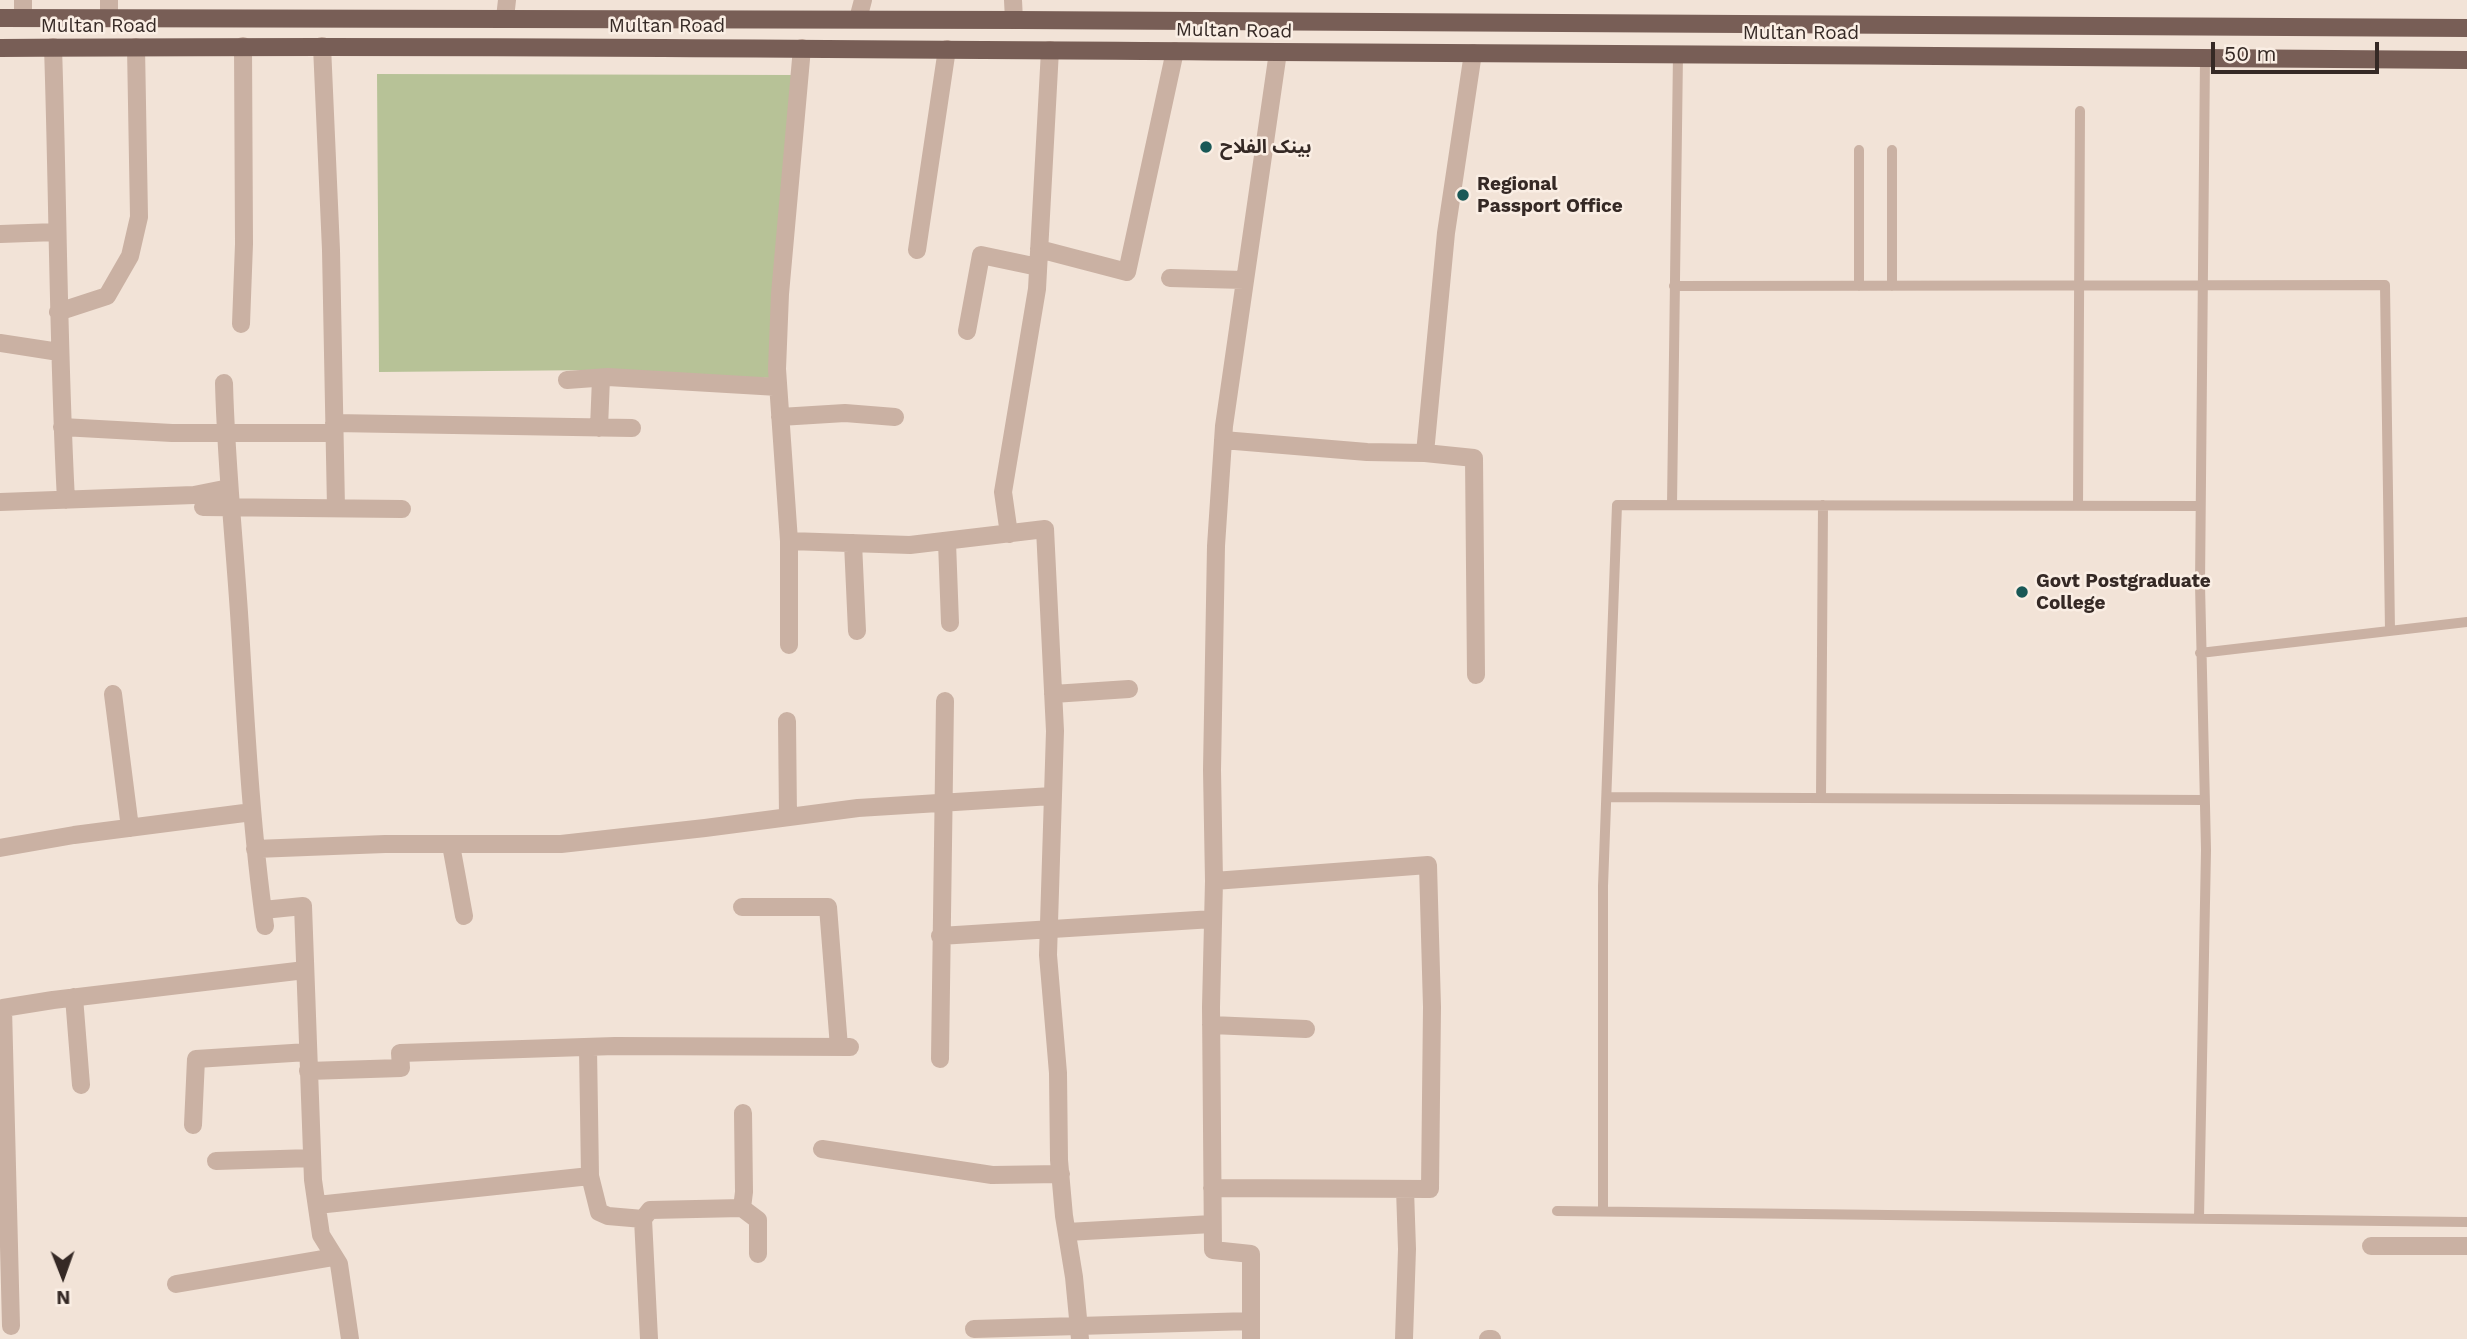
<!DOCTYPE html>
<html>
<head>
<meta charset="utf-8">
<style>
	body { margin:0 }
	#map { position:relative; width:2467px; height:1339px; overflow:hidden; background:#f2e3d7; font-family:"Work Sans",sans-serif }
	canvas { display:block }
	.north { position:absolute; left:28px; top:1241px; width:70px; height:70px; -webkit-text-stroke:5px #faeee4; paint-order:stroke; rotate:179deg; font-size:19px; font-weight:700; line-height:28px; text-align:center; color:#352925 }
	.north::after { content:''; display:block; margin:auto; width:24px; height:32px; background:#352925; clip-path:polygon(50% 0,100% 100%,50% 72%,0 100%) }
	.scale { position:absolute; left:2211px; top:42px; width:168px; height:32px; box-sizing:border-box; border:4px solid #352925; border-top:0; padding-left:9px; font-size:21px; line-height:24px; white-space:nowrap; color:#352925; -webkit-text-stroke:5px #faeee4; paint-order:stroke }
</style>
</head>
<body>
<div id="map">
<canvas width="2467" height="1339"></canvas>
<div class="north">N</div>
<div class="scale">50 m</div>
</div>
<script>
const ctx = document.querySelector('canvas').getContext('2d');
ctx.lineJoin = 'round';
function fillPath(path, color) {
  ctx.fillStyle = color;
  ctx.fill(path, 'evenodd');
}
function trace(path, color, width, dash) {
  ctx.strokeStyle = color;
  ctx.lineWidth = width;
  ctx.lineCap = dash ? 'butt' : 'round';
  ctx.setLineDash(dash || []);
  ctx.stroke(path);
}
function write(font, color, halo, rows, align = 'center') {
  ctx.font = font + ' "Work Sans","Noto Sans Arabic",sans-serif';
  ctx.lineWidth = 5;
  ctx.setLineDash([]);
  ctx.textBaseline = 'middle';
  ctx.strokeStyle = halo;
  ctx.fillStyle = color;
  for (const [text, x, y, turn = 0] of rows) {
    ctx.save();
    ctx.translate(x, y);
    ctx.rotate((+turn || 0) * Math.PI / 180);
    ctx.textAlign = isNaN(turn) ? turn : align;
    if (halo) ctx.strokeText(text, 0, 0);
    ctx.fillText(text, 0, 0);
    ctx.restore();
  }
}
const green = new Path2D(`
	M377 74 793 75 770 378 599 370 379 372Z`);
const lane = new Path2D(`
	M1859 150V286
	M1674 286 2385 285 2390 631
	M1892 286V150
	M1672 505 1678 54
	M2078 506 2080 111
	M2200 653 2467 622
	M1607 797 2204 800
	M1821 798 1823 505
	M1557 1211 2467 1222
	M1603 1211V886L1617 505 2200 506
	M2199 1218 2206 850 2200 584 2205 57`);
const street = new Path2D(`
	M23 0V18
	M109 0V17
	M1013 0 1014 20
	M505 18 507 0
	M858 19 863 0
	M322 46 331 250 336 508
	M53 47C58 198 58 349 66 500
	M0 234 57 232
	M1039 249 1127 272 1175 51
	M917 250 947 49
	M1170 278 1244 280
	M58 312 107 296 130 256 139 217 136 47
	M241 324 244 244 243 46
	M967 331 981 255 1038 267
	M0 343 59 352
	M567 380 608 377 778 387
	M224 383C226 465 235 547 240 628 246 728 251 827 265 926
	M780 417 845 413 895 417
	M334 423 632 428
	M62 427 172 433H334
	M599 428 601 378
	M1223 440 1367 452 1425 453 1474 458 1476 675
	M1425 453 1446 233 1473 53
	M0 502 194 495 229 488
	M203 507 402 509
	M1009 534 1003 492 1037 289 1050 50
	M789 541 910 545 1045 529 1055 731 1048 955 1058 1073 1059 1160 1064 1216 1074 1277 1080 1339
	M947 542 950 623
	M853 543 857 631
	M789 645V541L777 369 780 294 802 48
	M113 694 130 828
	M1053 694 1129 689
	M787 721 788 817
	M451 845 464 916
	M0 848 74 835 252 812
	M255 849 385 844H561L705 828 858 808 1052 796
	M742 907H828L839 1047
	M263 910 303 906 313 1180 321 1235 339 1264 350 1339
	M940 936 1213 919
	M74 997 81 1085
	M1211 1025 1306 1029
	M588 1048 590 1176 599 1212 608 1216 643 1219
	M940 1059 945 701
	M308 1071 401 1068 400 1053 615 1046 850 1047
	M743 1113 744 1192 742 1208 758 1220V1254
	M193 1125 196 1059 308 1052
	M822 1149 992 1175 1061 1174
	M216 1161 312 1158
	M1212 1188 1430 1189 1432 1007 1428 865 1214 881
	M317 1205 590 1176
	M1067 1232 1212 1224
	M2371 1246H2467
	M176 1284 334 1257
	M11 1326 3 1008 53 1000 305 970
	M974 1329 1251 1321
	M649 1339 643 1219 650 1210 742 1208
	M1251 1339V1254L1213 1250 1211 1007 1214 881 1212 770 1216 546 1224 426 1278 52
	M1404 1339 1407 1249 1405 1189
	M1488 1339H1492`);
const primary = new Path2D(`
	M0 18 1019 20 2467 28
	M0 48C426 45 851 49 1277 52 1674 56 2070 55 2467 60`);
const markers = [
	[1206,147,7,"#195856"],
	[1463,195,7,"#195856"],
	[2022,592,7,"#195856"]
];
const streetNames = [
	["Multan Road",99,26],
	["Multan Road",667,26],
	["Multan Road",1234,31,1],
	["Multan Road",1801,33]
];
const poiNames = [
	["بینک الفلاح",1220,147],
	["Regional",1477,184],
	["Passport Office",1477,206],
	["Govt Postgraduate",2036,581],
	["College",2036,603]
];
fillPath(green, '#b7c297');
trace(lane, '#cab1a3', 10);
trace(street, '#cab1a3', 18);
trace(primary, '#785e56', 18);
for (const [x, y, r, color] of markers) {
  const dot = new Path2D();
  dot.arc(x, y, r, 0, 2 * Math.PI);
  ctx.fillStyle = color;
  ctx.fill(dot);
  trace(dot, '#faeee4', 2.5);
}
write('19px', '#352925', '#faeee4', streetNames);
write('bold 19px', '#352925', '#faeee4', poiNames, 'left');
</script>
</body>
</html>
